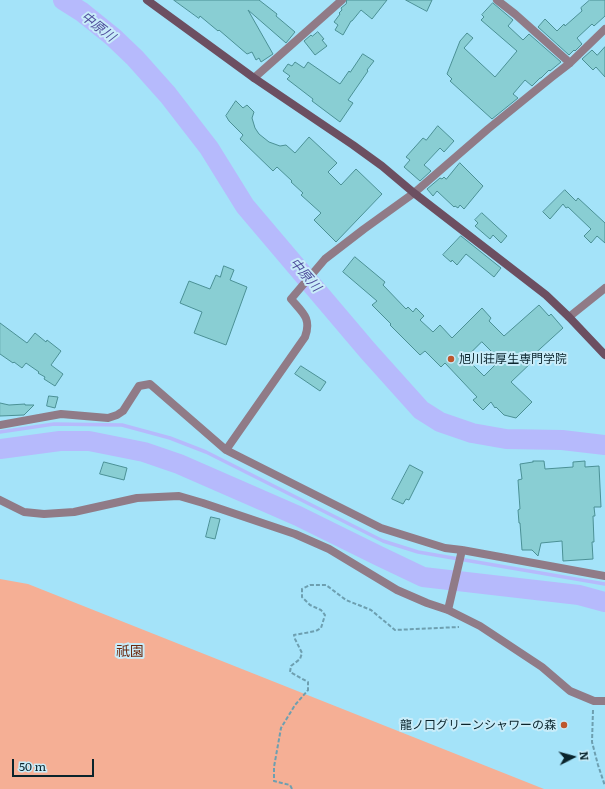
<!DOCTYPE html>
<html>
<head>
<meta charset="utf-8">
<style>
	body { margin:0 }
	#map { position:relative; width:605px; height:789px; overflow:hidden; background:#a4e3f9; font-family:Literata,serif }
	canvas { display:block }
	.north { position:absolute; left:553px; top:737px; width:40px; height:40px; -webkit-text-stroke:3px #c8ecf9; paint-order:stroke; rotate:84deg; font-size:11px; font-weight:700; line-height:16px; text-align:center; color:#0a242c }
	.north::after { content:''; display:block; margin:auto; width:14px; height:18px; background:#0a242c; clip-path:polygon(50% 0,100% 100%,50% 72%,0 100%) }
	.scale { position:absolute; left:12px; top:759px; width:82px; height:18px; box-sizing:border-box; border:2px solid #0a242c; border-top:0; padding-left:5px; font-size:12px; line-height:14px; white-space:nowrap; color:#0a242c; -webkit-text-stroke:3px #c8ecf9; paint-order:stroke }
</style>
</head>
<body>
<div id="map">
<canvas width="605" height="789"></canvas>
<div class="north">N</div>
<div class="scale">50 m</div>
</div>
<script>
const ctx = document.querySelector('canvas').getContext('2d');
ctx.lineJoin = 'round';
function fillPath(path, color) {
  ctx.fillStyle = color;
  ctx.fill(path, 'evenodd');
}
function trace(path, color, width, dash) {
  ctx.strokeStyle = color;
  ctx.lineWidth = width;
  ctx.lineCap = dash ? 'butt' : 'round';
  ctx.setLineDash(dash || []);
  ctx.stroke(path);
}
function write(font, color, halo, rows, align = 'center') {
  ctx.font = font + ' Literata,"Noto Sans JP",serif';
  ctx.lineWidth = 4;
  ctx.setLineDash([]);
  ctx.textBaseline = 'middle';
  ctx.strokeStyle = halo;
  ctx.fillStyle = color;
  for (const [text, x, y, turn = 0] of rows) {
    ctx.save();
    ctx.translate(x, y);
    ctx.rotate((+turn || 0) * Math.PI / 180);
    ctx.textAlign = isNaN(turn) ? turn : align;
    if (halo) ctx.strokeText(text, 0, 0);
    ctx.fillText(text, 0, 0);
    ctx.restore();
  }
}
const green = new Path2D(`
	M0 579 28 584 544 789H0Z`);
const stream = new Path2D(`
	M0 432 54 424 122 425 170 438 206 452 383 541 418 552 605 584`);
const river = new Path2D(`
	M63 0 82 12 113 37 135 58 168 95 209 148 245 206 368 351 421 410 440 422 472 433 506 439 562 440 605 445
	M0 449 60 441H89L144 452 179 464 298 516 379 556 423 577 579 595 605 602`);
const building = new Path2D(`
	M174 0H259L277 14 276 16 295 32 286 43 248 10 273 54 261 62 259 58 256 60 252 52 247 54 219 30 218 31 200 16 199 18Z
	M347 0H387L372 19 361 10 352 21H351L343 35 335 30 338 25 334 22 340 14 339 13 342 10 341 8 346 4Z
	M406 0H432L427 11Z
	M590 0H605V16L594 26 592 24 577 38 582 44 575 51 574 50 569 55 538 27 545 19 557 31 564 24 565 26 582 11 581 8Z
	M493 3 513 20 508 26 523 40 529 34 561 62 550 71 549 70 541 78H540L532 86 525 80 513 94 518 98 492 119 450 81 452 79 447 74 460 41 467 33 473 38 464 48 495 77 517 51 481 20 484 17 482 15Z
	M318 32 324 39 322 40 327 46 315 55 304 41 311 35 312 36Z
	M605 47V77L596 67 593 70 582 59 592 50 597 55Z
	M363 54 374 61 367 70 368 71 348 100 353 103 340 122 312 101 313 99 287 79 290 76 283 71 288 64 292 66 295 62 304 68 308 62 340 84 349 71 350 72Z
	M236 101 243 108 247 105 254 112 252 118 255 128 259 134 269 142 280 146 286 145 295 153 309 137 337 163 328 172 341 185 356 169 382 194 336 242 314 220 321 213 301 195 303 193 291 182 292 181 277 167 273 171 240 139 243 135 229 121 226 116Z
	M438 126 454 141 444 152 440 148 424 165 431 171 420 181 404 167 410 160 406 157 423 138 426 140Z
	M460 163 483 186 464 209 460 205 458 208 455 206 454 207 437 191 433 196 427 189 440 178 442 179 444 177 446 179Z
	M565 190 576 201 578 198 605 223V243L597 236 591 243 584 236 591 229 568 207 566 208 563 204 550 219 543 212Z
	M482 213 507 236 501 243 493 235 490 239 475 226 478 223 475 220Z
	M461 236 501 268 494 277 466 254 457 265 452 260 451 262 443 255Z
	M355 257 385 282 383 285 406 309 408 307 413 312 416 308 424 316 420 320 433 332 440 325 452 338 482 308 491 318 489 321 504 336 539 305 549 316 551 314 563 328 530 358 533 361 511 382 532 402 516 418 504 415 496 407 495 408 491 402 483 410 473 400 477 397 445 363 441 367 425 351 420 355 390 325 391 324 372 305 377 301 343 272ZM482 342 500 360 484 376 466 358Z
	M224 266 234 270 230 280 247 287 226 345 194 333 202 312 180 303 189 281 210 289 216 275 220 277Z
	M0 323 27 343 35 333 46 342 47 340 61 351 51 365 63 374 55 386 44 379 45 377 38 373 39 372 26 363 22 368 14 362 13 363 0 354Z
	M301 366 326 382 320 391 295 374Z
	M49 396 58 397 55 408 47 406Z
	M0 403 9 405 25 404V405H34L24 415 0 416Z
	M533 461H544L545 469 573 467V462L585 461V467L599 466 601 507H594L595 516H593L594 542H592L593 559 563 561 562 541 541 543 538 556 532 550H522L520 523H519L518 510 520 509 518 480 522 479 520 464 533 462Z
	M104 462 127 468 124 480 100 474Z
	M410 465 423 472 409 500 406 499 403 504 392 499Z
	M211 517 220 519 215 539 206 537Z`);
const path = new Path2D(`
	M593 710 592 742 598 765 605 786
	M292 789 290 785 274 781V767L281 728 295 705 308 690V682L290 672 291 666 300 659 302 653 295 639 294 635 316 631 321 628 325 615 321 610 310 605 302 597V589L310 585H326L346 600 371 610 395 630 459 627`);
const street = new Path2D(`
	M497 0 515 14 570 63
	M254 78 342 0
	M569 317 605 288
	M0 425 61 414 108 418 117 415 123 411 139 386 150 384 226 450 381 528 445 548 462 550 605 576
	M226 450 305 337C312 318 302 312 291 299L325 259 364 229 414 193 488 129 552 77 570 63 605 29
	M0 500 24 512 44 514 74 512 137 498 179 496 203 503 295 534 329 549 397 590 427 603 448 610 480 626 542 667 570 691 594 701H605
	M448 610 462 550`);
const secondary = new Path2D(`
	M147 0 254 78 353 145 382 166 414 193 546 295 569 317 605 355`);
const markers = [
	[451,359,4,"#be572d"],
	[564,725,4,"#be572d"]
];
const poiNames = [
	["旭川荘厚生専門学院",459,359],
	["龍ノ口グリーンシャワーの森",556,725,"right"]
];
const waterNames = [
	["中原川",98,27,38],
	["中原川",305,275,49]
];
const quarterNames = [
	["祇園",130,652]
];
fillPath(green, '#f5af95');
trace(stream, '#b6bafc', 3.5);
trace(river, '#b6bafc', 20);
fillPath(building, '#89ced3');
trace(building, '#4b9095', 1);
trace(path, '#6d9fb0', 2, [4, 2]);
trace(street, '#907b87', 8);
trace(secondary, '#6c4f61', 8);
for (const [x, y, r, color] of markers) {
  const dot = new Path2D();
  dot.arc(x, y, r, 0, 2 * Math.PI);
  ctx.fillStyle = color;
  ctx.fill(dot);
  trace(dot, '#c8ecf9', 1.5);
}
write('12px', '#0a242c', '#c8ecf9', poiNames, 'left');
write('italic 13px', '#4e4c9a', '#c8ecf9', waterNames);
write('14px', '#6c2b10', '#c8ecf9', quarterNames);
</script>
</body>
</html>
